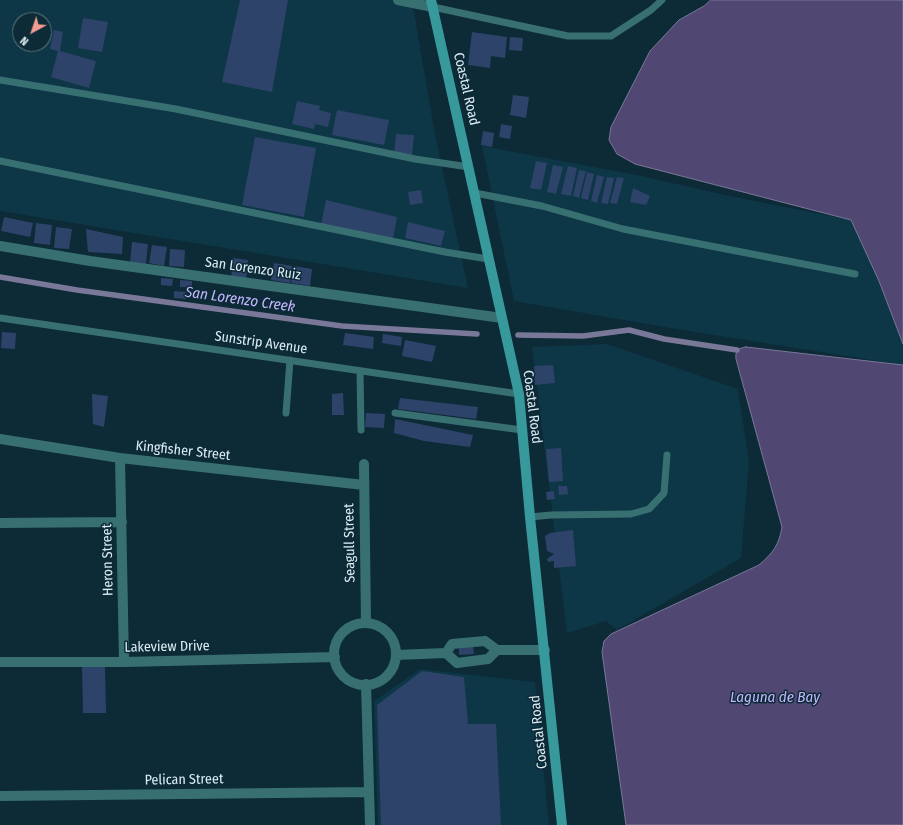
<!DOCTYPE html>
<html>
<head>
<meta charset="utf-8">
<style>
	body { margin:0 }
	#map { position:relative; width:903px; height:825px; overflow:hidden; background:#0d2a37; font-family:"Fira Sans Condensed",sans-serif }
	canvas { display:block }
	.north { position:absolute; left:12px; top:12px; width:40px; height:40px; box-sizing:border-box; background:#0d2a37; border:1px solid #5f7883; border-radius:50%; rotate:220deg; font-size:11px; font-weight:700; line-height:16px; text-align:center; color:#dbecf4 }
	.north::after { content:''; display:block; margin:auto; width:14px; height:18px; background:#f59c92; clip-path:polygon(50% 0,100% 100%,50% 72%,0 100%) }
</style>
</head>
<body>
<div id="map">
<canvas width="903" height="825"></canvas>
<div class="north">N</div>
</div>
<script>
const ctx = document.querySelector('canvas').getContext('2d');
ctx.lineJoin = 'round';
function fillPath(path, color) {
  ctx.fillStyle = color;
  ctx.fill(path, 'evenodd');
}
function trace(path, color, width, dash) {
  ctx.strokeStyle = color;
  ctx.lineWidth = width;
  ctx.lineCap = dash ? 'butt' : 'round';
  ctx.setLineDash(dash || []);
  ctx.stroke(path);
}
function write(font, color, halo, rows, align = 'center') {
  ctx.font = font + ' "Fira Sans Condensed",sans-serif';
  ctx.lineWidth = 3;
  ctx.setLineDash([]);
  ctx.textBaseline = 'middle';
  ctx.strokeStyle = halo;
  ctx.fillStyle = color;
  for (const [text, x, y, turn = 0] of rows) {
    ctx.save();
    ctx.translate(x, y);
    ctx.rotate((+turn || 0) * Math.PI / 180);
    ctx.textAlign = isNaN(turn) ? turn : align;
    if (halo) ctx.strokeText(text, 0, 0);
    ctx.fillText(text, 0, 0);
    ctx.restore();
  }
}
const built = new Path2D(`
	M0 0H412L434 129 468 288 0 211ZM20 20H44V44H20Z
	M482 146 637 175 725 195 851 220 879 281 903 344V365L676 329 514 301Z
	M607 344 738 389 749 462 741 558 617 630 606 621 567 633 532 347Z
	M420 669 535 682 549 825H378L374 701Z`);
const water = new Path2D(`
	M711 0H903V344L879 281 851 220 635 164 617 154 609 140 611 127 650 51 679 20 704 6Z
	M746 347 903 365V825H626L602 652 604 641 611 634 759 565C773 553 779 545 782 527L736 359C735 351 738 348 746 347Z`);
const stream = new Path2D(`
	M0 277 77 290 342 326 477 334
	M518 335 583 336 629 330 664 339 737 350`);
const building = new Path2D(`
	M240 0H288L272 92 222 82Z
	M83 18 108 22 102 52 78 48Z
	M54 30 63 32 60 51 96 61 89 88 51 77 58 51 50 49Z
	M472 32 507 37 505 58 491 56 490 68 468 65Z
	M510 37 523 38 522 51 509 50Z
	M513 95 529 97 526 118 510 115Z
	M297 101 320 106 319 110 331 113 328 127 315 124 314 129 292 124Z
	M337 110 389 120 384 145 332 135Z
	M501 124 512 126 510 139 499 137Z
	M483 131 494 133 492 147 481 145Z
	M396 134 414 135 412 157 394 155Z
	M255 137 316 148 304 217 242 205Z
	M536 161 547 163 541 190 530 188Z
	M553 165 563 167 556 194 547 192Z
	M568 166 577 168 571 196 561 194Z
	M579 170 586 171 579 198 573 196Z
	M587 172 594 174 588 200 581 198Z
	M597 175 604 177 597 203 591 201Z
	M607 177 614 178 608 204 601 203Z
	M617 177 624 178 617 204 610 203Z
	M633 188 650 196 646 205 630 202Z
	M421 190 423 203 410 205 408 192Z
	M326 200 397 217 393 239 321 225Z
	M4 217 33 223 30 237 1 231Z
	M408 222 445 231 441 246 405 238Z
	M36 223 52 225 50 245 34 243Z
	M56 227 72 229 69 249 54 248Z
	M86 229 123 237 122 254 88 252Z
	M132 242 148 244 146 264 130 262Z
	M152 245 167 247 164 266 149 263Z
	M170 249 185 250 184 267 169 266Z
	M233 258 248 260 246 280 231 279Z
	M274 263 292 266 290 283 271 280Z
	M294 266 312 269 310 286 291 283Z
	M161 278 173 279 172 286 161 285Z
	M180 280 192 281V287H180Z
	M174 291 186 292V299L174 298Z
	M2 332 16 333 15 349 1 348Z
	M345 333 374 337 373 349 343 345Z
	M383 334 402 337 401 346 382 343Z
	M405 340 436 346 432 362 402 356Z
	M553 365 555 383 535 385 534 366Z
	M343 393 344 415H332V394Z
	M92 394 108 396 104 427 93 424Z
	M400 398 478 407 476 419 398 409Z
	M366 413 385 414 384 428 365 427Z
	M395 419 473 435 470 447 424 441 394 433Z
	M561 448 563 481 549 482 546 449Z
	M558 486H567L568 494 559 495Z
	M554 491 555 499 547 500 546 492Z
	M573 530 576 566 554 568V561L548 562 547 559 554 554 547 551 545 536 550 533Z
	M473 646 474 654 459 655V647Z
	M82 666H105L106 713H83Z
	M422 671 464 677 468 724H496L501 825H381L377 705Z`);
const lane = new Path2D(`
	M433 7 568 36H611L651 10 662 0
	M0 80 176 109 415 159 469 167
	M0 161 445 252 488 259
	M475 193 542 206 623 229 855 274
	M0 318 519 394
	M360 371 361 430
	M286 413 290 360
	M395 413 522 430
	M530 517 551 515 631 514 649 509 664 493 667 455`);
const street = new Path2D(`
	M398 0 433 7
	M0 246 90 261 502 318
	M0 439 120 458 364 485
	M120 458 124 662
	M364 464 366 623
	M0 523 122 522
	M334 654a31 31 0 1 1 62 0a31 31 0 1 1-62 0Z
	M446 653 452 644 485 641 497 650H545
	M446 653 457 663 488 659 497 650
	M396 655 446 653
	M0 662H124L335 657
	M366 684 370 825
	M0 796 369 792`);
const secondary = new Path2D(`
	M431 0 519 394 530 517 562 825`);
const streetNames = [
	["Coastal Road",466,89,77],
	["San Lorenzo Ruiz",253,269,8],
	["Sunstrip Avenue",261,343,8],
	["Coastal Road",532,407,83],
	["Kingfisher Street",183,451,6],
	["Seagull Street",350,543,-91],
	["Heron Street",108,560,-91],
	["Lakeview Drive",167,647,-1],
	["Coastal Road",539,732,-96],
	["Pelican Street",184,780,-1]
];
const waterNames = [
	["San Lorenzo Creek",240,300,8],
	["Laguna de Bay",775,698]
];
fillPath(built, '#0d3646');
fillPath(water, '#504772');
trace(water, '#7a7899', 1);
trace(stream, '#7a7899', 5.5);
fillPath(building, '#2d4369');
trace(lane, '#387072', 7);
trace(street, '#387072', 10);
trace(secondary, '#38999c', 10);
write('14px', '#dbecf4', '#0d2a37', streetNames);
write('italic 15px', '#c4b6fe', '#0d2a37', waterNames);
</script>
</body>
</html>
